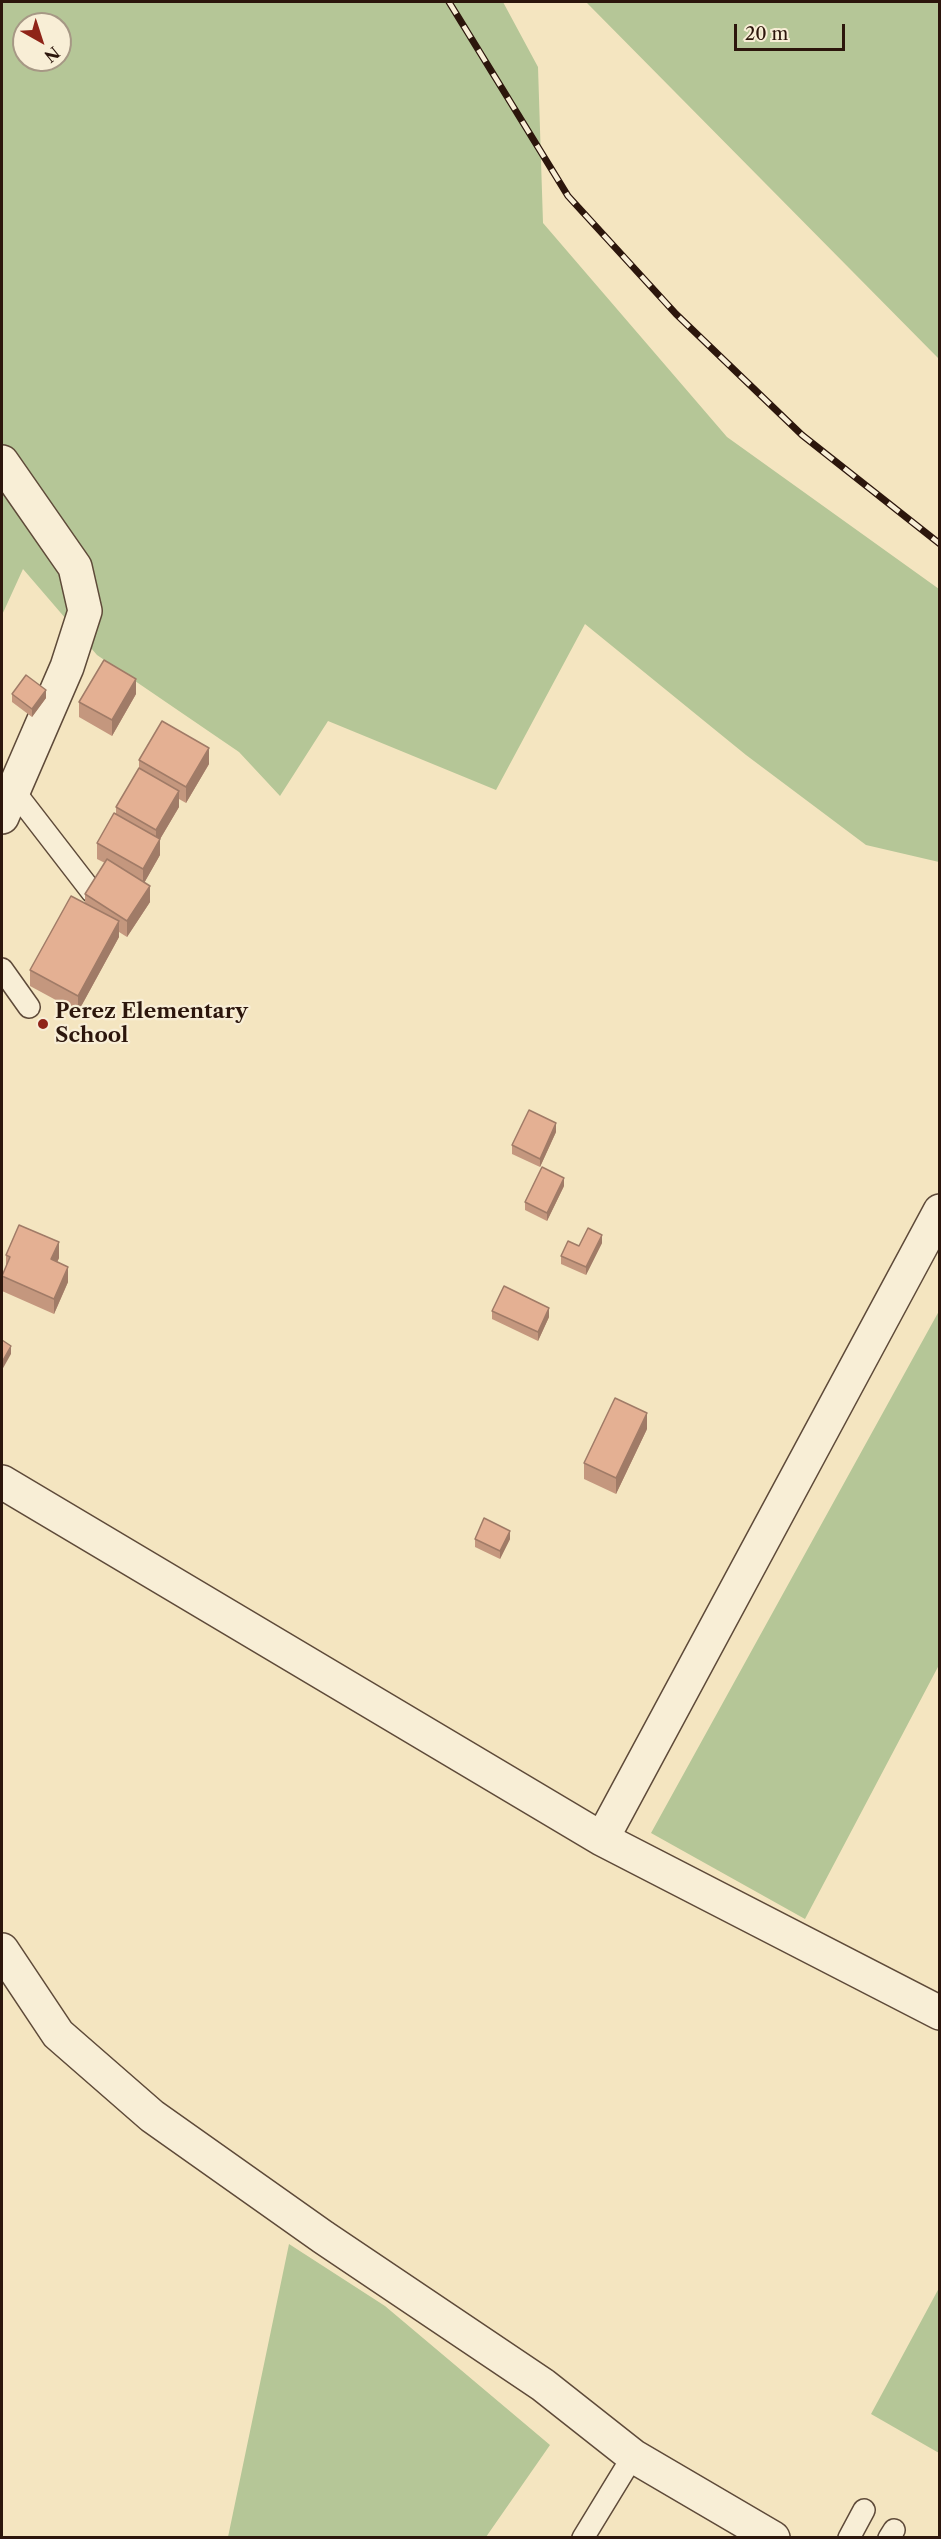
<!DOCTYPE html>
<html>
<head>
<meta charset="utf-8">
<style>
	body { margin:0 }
	#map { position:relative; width:941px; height:2539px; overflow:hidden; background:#f4e5c0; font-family:"Libre Caslon Text",serif }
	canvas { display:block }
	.frame { position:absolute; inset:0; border:3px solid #2c160c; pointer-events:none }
	.north { position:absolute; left:12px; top:12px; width:60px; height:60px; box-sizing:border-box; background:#f8eed6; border:2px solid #a69885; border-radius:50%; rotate:141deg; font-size:16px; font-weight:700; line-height:24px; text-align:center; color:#2c160c }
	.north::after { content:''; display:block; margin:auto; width:21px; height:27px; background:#8f2418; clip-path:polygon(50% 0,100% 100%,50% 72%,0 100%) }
	.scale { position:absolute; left:734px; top:24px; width:111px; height:27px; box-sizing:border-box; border:3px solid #2c160c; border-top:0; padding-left:8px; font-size:18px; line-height:21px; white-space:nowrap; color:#2c160c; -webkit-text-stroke:4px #f8eed6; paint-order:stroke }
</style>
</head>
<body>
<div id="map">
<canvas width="941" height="2539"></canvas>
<div class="frame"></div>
<div class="north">N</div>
<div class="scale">20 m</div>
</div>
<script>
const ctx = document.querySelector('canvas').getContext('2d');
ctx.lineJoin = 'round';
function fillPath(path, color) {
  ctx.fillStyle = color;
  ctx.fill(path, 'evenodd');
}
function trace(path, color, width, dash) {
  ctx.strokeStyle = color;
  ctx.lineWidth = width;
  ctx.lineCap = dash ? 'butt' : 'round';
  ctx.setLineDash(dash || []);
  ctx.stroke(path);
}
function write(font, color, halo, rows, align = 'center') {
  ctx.font = font + ' "Libre Caslon Text",serif';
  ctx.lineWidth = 4.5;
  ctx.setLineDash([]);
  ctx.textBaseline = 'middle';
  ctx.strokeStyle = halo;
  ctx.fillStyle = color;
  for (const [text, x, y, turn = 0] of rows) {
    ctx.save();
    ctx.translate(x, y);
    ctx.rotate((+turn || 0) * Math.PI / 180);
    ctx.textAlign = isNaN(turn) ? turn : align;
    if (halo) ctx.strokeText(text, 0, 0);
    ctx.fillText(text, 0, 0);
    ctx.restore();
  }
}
const green = new Path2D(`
	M2 2H503L538 67 543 223 727 437 939 589V862L866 845 746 755 585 624 496 790 328 721 280 796 239 752 97 655 23 569 2 615ZM24 24H60V60H24Z
	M586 2H939V359Z
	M939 1311V1665L805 1919 651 1833Z
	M289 2244 385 2306 550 2445 486 2537H228Z
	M939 2288V2453L871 2414Z`);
const lane = new Path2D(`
	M14 791 92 892
	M2 969 29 1007
	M583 2538 633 2456
	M849 2538 864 2510
	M889 2538 894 2530`);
const street = new Path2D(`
	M2 462 75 567 85 611 67 667 2 817
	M2 1482 602 1839 940 2013
	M602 1839 940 1211
	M2 1950 58 2034 152 2116 323 2237 543 2385 633 2456 773 2538`);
const rail = new Path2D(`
	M449 2 568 196 676 314 802 435 940 544`);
const wall = new Path2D(`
	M12 694 46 698 32 717 12 702Z
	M136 694 112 736 79 717V702Z
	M139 760 209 764 186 803 179 799V807L160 839V855L144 883 150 902 127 937 119 932V937L78 1012 30 986V970L85 903V894L105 863 97 859V843L116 814V807L139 769Z
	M556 1132 540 1167 512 1154V1145Z
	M564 1186 547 1221 525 1210V1202Z
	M602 1243 586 1275 561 1264V1256L579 1246Z
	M6 1255 59 1258 57 1262 68 1282 54 1314 2 1291V1276L6 1267Z
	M492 1311 549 1317 538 1341 492 1319Z
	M647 1429 616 1494 584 1479V1463Z
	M475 1539H510L500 1559 475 1547Z`);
const shadedWall = new Path2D(`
	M136 679V694L112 736V720Z
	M46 690V698L32 717V709Z
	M209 748V764L186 803V787Z
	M179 791V807L156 846V830Z
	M160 839V855L143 885V869Z
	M150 886V902L127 937V921Z
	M119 921V937L78 1012V996Z
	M556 1123V1132L540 1167V1159Z
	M564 1178V1186L547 1221V1213Z
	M602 1235V1243L586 1275V1267Z
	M59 1242V1258L51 1275V1259Z
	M68 1267V1282L54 1314V1299Z
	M549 1308V1317L538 1341V1332Z
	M11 1346V1354L2 1370V1362Z
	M647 1413V1429L616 1494V1478Z
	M510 1531V1539L500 1559V1551Z`);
const building = new Path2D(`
	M104 660 136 679 112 720 79 702Z
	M26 675 46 690 32 709 12 694Z
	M162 721 209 748 186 787 139 760Z
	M139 768 179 791 156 830 116 807Z
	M114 813 160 839 143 869 97 843Z
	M107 859 150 886 127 921 85 894Z
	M71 896 119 921 78 996 30 970Z
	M529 1110 556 1123 540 1159 512 1145Z
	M542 1167 564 1178 547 1213 525 1202Z
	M19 1225 59 1242 51 1259 68 1267 54 1299 2 1276 10 1257 6 1255Z
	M588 1228 602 1235 586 1267 561 1256 568 1241 579 1246Z
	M504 1286 549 1308 538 1332 492 1311Z
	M2 1340 11 1346 2 1362Z
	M615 1398 647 1413 616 1478 584 1463Z
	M484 1518 510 1531 500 1551 475 1539Z`);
const markers = [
	[43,1024,6,"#8f2418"]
];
const poiNames = [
	["Perez Elementary",55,1012],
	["School",55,1036]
];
fillPath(green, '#b5c697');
trace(lane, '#5e4a39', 24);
trace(street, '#5e4a39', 36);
trace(lane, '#f8eed6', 21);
trace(street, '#f8eed6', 33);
trace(rail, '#2c160c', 7);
trace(rail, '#f8eed6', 4.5, [14]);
fillPath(wall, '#c4977e');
fillPath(shadedWall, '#a07b67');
fillPath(building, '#e4b093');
trace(building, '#a07b67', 1.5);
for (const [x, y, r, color] of markers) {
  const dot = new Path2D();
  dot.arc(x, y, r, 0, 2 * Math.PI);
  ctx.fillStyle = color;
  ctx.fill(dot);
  trace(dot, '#f8eed6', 2);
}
write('bold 21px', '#2c160c', '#f8eed6', poiNames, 'left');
</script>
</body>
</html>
